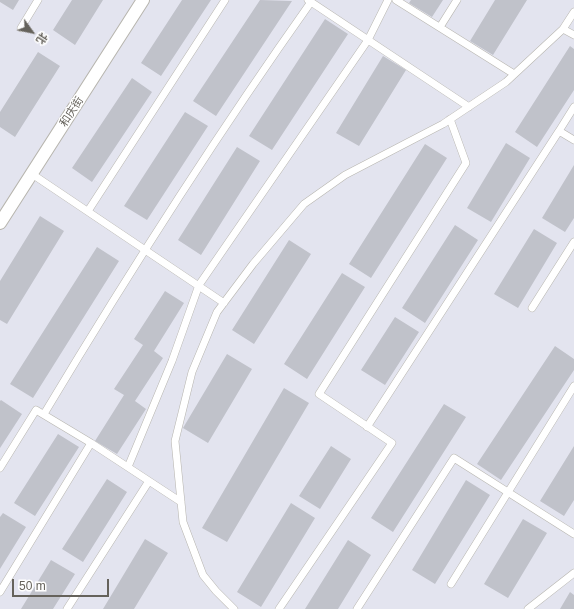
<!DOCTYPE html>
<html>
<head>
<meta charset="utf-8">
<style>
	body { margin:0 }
	#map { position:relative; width:574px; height:609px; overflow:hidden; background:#e3e4ef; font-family:Arial,"Noto Sans SC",sans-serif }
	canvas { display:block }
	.north { position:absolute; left:12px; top:12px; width:40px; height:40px; -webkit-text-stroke:3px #fff; paint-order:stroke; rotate:123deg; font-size:11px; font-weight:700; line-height:16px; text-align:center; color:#65625b }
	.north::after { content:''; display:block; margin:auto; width:14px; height:18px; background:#65625b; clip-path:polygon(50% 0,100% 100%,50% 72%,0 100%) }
	.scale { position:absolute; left:12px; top:579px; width:97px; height:18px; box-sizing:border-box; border:2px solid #65625b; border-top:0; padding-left:5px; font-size:12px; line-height:14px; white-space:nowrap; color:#65625b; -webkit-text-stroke:3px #fff; paint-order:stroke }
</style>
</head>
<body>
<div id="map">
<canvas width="574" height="609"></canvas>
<div class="north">北</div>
<div class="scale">50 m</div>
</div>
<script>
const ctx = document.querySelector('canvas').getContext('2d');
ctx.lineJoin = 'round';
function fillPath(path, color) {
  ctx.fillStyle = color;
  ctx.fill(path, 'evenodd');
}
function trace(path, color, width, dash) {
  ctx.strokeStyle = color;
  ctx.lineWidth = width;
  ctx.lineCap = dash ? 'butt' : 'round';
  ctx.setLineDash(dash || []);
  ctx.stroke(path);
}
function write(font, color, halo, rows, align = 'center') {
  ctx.font = font + ' Arial,"Noto Sans SC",sans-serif';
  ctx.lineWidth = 3;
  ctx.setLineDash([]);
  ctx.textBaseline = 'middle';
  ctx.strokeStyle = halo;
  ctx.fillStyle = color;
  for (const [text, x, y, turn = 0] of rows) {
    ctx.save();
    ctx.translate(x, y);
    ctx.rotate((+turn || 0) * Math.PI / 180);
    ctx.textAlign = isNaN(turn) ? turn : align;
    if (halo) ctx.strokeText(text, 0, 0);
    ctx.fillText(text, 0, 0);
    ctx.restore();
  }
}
const building = new Path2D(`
	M0 0H19L13 10 0 2Z
	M72 0H103L75 45 53 30Z
	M182 0H211L161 76 141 63Z
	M260 0 292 1 216 116 193 101Z
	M411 0H443L432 17 409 3Z
	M495 0H527L493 55 470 41Z
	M325 19 348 34 272 150 249 136Z
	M570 46 574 49V90L537 147 515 132Z
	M38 52 60 66 15 137 0 127V112Z
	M383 56 406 70 359 146 336 133Z
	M132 78 152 92 92 182 72 168Z
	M185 112 208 126 147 220 124 206Z
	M506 143 530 158 491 222 467 208Z
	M425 144 447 158 371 278 349 264Z
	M237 147 260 161 201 255 178 240Z
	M574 165V218L565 232 542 218Z
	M40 216 64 231 7 324 0 320V281Z
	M455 225 478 240 425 323 402 308Z
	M534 229 557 243 518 308 494 294Z
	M289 240 311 254 254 344 232 330Z
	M97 247 119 261 33 398 10 384Z
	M342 273 365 287 307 379 284 364Z
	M165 291 184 303 154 351 163 358 135 401 146 409 117 454 95 441 124 395 114 389 143 345 134 339Z
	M395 317 419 332 385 385 361 370Z
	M555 346 574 359V370L501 480 477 464Z
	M227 354 252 369 208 443 183 428Z
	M284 388 309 403 227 542 202 528Z
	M1 400 22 414 0 448V401Z
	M444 404 466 417 393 532 371 518Z
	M58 434 79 447 35 516 14 503Z
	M331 446 351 459 320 509 299 496Z
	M574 446V500L564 516 540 501Z
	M107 479 127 492 83 562 62 549Z
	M466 480 490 495 435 584 412 570Z
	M291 503 315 518 261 607 237 592Z
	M3 513 26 527 0 569V517Z
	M523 519 547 533 508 598 484 584Z
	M145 539 168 553 134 609H103Z
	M348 540 371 555 338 609H305Z
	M51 560 75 574 53 609H21Z
	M570 592 574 595V609H560Z`);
const lane = new Path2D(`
	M308 0 469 107
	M396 0 514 74
	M440 27 457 0
	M21 28 38 0
	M563 29 574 12
	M574 107 559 131 574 140
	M32 174 224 303
	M88 211 225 0
	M532 308 574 242
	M44 414C128 274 216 136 311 2
	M367 427 559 131
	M128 467 172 361 199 285 368 40 388 0
	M0 468 36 410 91 443
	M451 584 574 386
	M0 592 91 443 181 502
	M67 609 149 481
	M234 609 216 591 203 575 183 522 175 441 192 372 217 312 253 264 304 204 345 175 443 124 506 82 563 29 574 35
	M279 609 392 443 319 394 466 163 450 119
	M357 609 454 458 574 534
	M528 609 574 573`);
const secondary = new Path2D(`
	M0 223 143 0`);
const streetNames = [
	["和庆街",72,112,-57]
];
fillPath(building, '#c0c2ca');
trace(lane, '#b7b5af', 8);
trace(secondary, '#b7b5ae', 14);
trace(lane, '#fff', 7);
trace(secondary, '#fff', 12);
write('11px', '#65625b', '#fff', streetNames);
</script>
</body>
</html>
